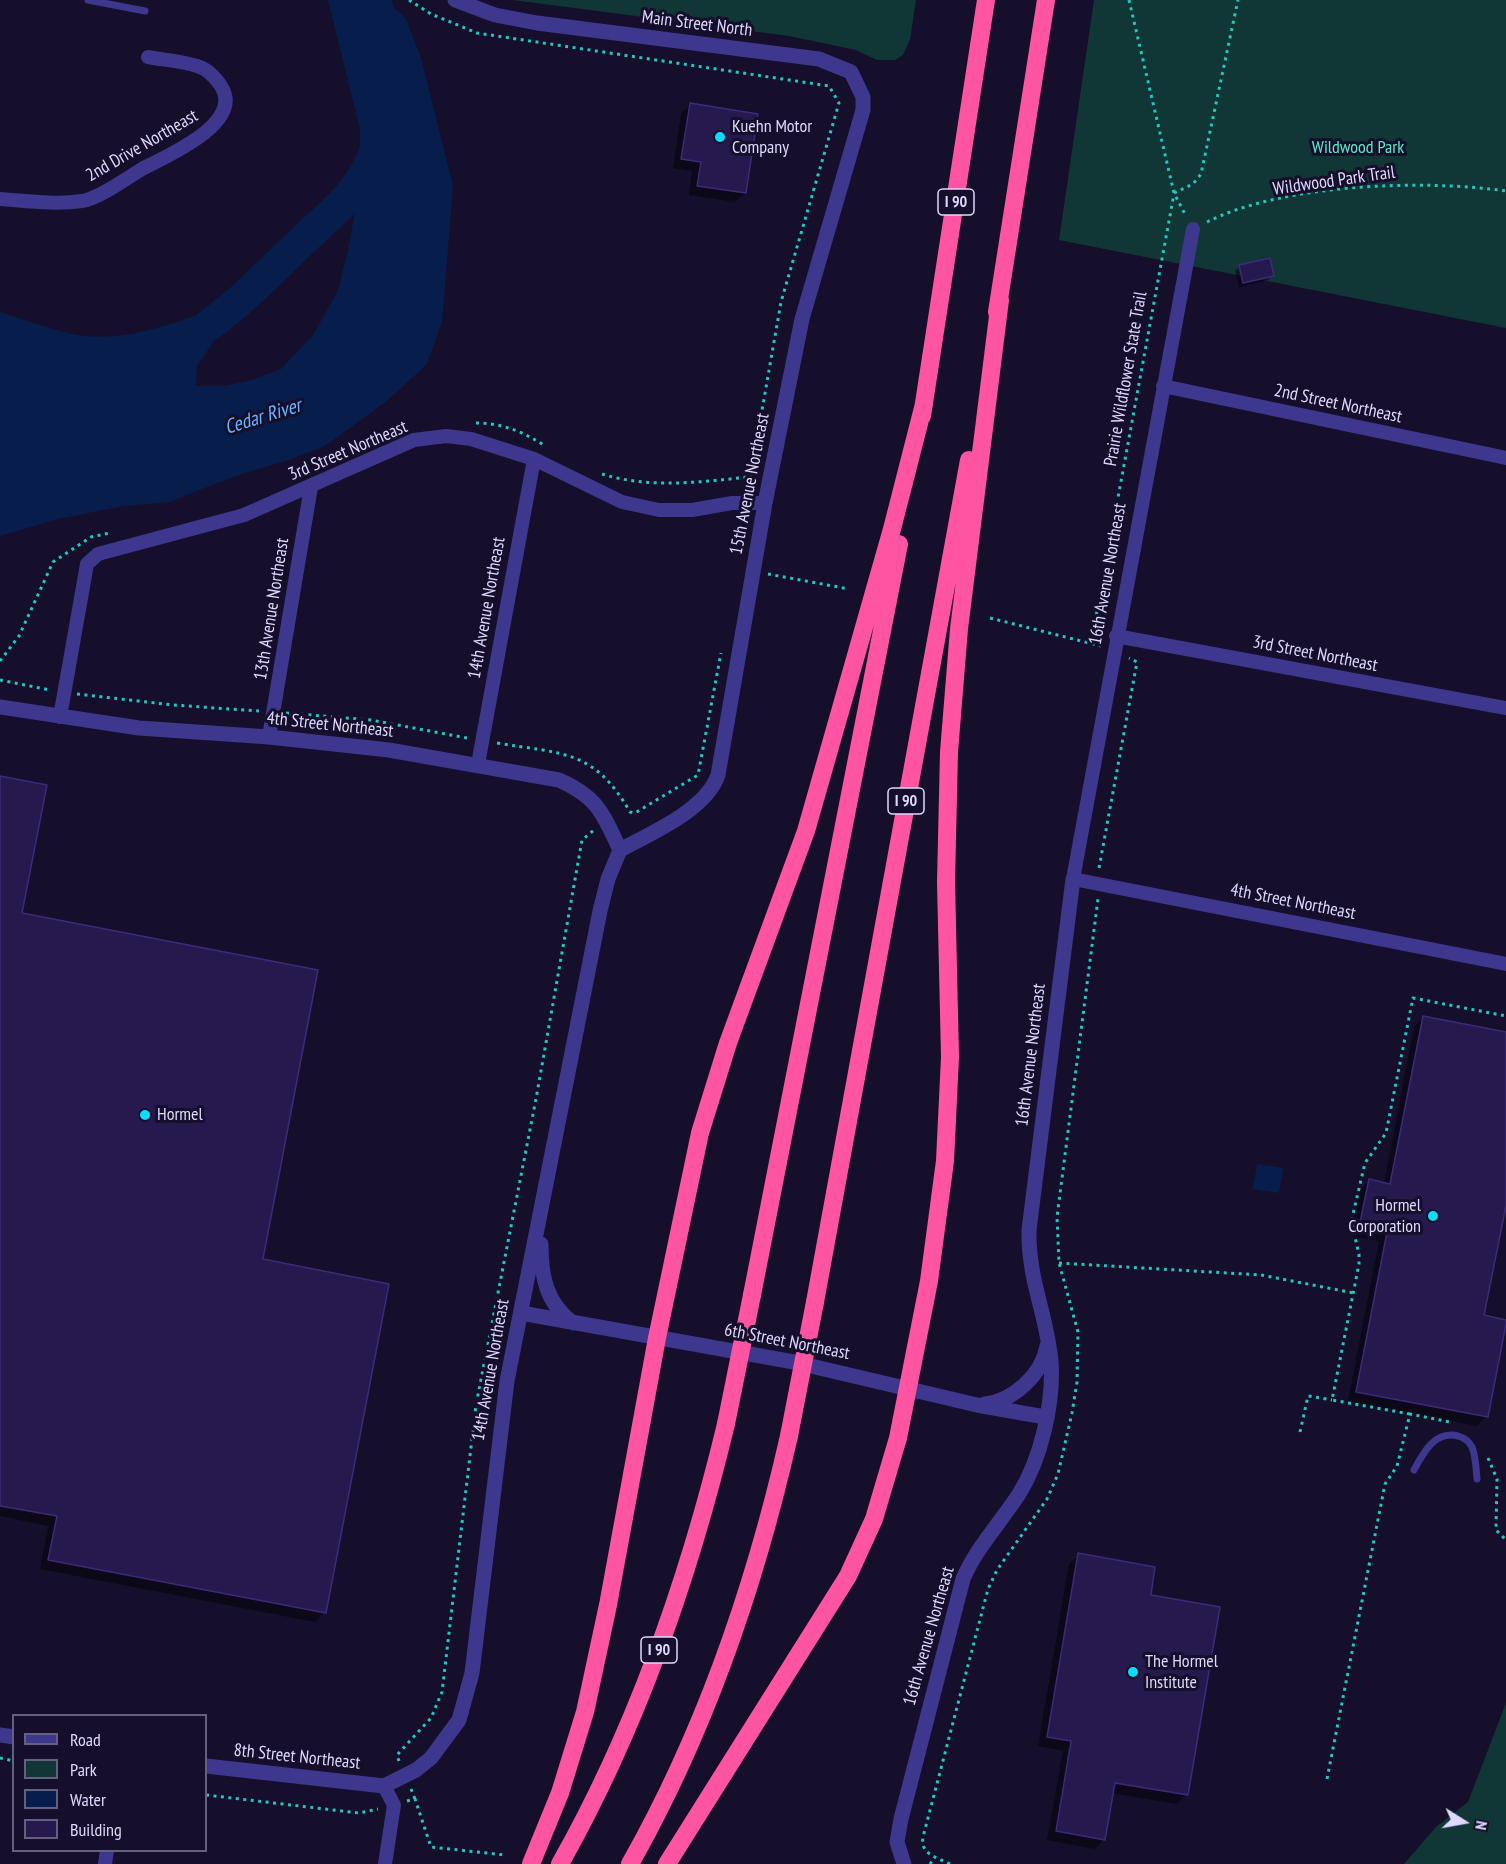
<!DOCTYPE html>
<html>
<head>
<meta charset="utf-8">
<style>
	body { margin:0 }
	#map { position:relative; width:1506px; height:1864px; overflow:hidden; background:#150f2b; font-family:"PT Sans Narrow",sans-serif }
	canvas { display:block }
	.legend { position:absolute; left:12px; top:1714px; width:195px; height:138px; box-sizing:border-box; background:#150f2b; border:2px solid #666080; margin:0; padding:8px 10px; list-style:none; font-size:18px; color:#dfd9ff }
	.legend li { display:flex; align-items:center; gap:12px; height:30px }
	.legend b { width:30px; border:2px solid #666080 }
	.north { position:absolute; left:1434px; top:1792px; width:60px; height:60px; -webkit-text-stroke:4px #150f2b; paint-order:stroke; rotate:101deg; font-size:16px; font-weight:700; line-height:24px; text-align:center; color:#dfd9ff }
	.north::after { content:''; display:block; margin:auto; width:21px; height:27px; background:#dfd9ff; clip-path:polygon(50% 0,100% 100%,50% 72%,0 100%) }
</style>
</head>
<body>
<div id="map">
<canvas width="1506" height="1864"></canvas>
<ul class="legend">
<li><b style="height:8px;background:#3d378d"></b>Road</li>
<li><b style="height:16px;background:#113636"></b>Park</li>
<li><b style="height:16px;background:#071e4c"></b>Water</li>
<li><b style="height:16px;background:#26194e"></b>Building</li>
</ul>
<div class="north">N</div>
</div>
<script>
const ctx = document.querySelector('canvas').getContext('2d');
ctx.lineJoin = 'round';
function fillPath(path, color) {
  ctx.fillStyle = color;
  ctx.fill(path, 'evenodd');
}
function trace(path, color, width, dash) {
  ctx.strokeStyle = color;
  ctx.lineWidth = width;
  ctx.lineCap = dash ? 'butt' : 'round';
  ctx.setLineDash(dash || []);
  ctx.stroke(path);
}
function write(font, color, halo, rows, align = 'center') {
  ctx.font = font + ' "PT Sans Narrow",sans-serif';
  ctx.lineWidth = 6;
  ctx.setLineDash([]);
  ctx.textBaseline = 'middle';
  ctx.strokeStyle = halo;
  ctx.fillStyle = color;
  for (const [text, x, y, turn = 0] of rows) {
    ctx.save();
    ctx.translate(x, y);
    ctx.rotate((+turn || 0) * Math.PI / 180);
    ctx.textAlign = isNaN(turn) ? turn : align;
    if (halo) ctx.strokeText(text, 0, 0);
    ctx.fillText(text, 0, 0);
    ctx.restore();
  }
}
const green = new Path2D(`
	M513 0H916L910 40 903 55 895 60H877L856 50 789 36Z
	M1094 0H1506V328L1059 240Z
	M1506 1703V1864H1404L1436 1827 1468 1802Z`);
const water = new Path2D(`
	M328 0H392L393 6 406 19 421 58 453 186 442 322 427 364 388 400 325 446 289 460 235 476 169 502 123 506 58 519 0 536V312C26 320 59 333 85 336 138 341 195 316 243 297L197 366 196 386H222L249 381 281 369 313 335 338 291 350 241 359 185 360 129Z
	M1257 1164 1283 1168 1279 1193 1253 1189Z`);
const shadow = new Path2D(`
	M690 105 745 193 735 202 689 195 692 171 673 168 681 114Z
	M1240 267 1272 276 1268 280 1239 287 1235 271Z
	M0 777 20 915 261 1261 324 1612 315 1622 40 1569 48 1526 0 1516Z
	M1423 1018 1506 1034V1198L1483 1317 1487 1416 1477 1426 1348 1401 1379 1241 1351 1236 1360 1190 1369 1181 1384 1184 1414 1027Z
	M1079 1555 1186 1794 1177 1804 1112 1793 1104 1839 1095 1849 1047 1840 1063 1751 1038 1746 1069 1564Z`);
const river = new Path2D(`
	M209 325C241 302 268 274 296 247 331 212 358 198 377 148`);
const building = new Path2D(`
	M690 103 758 114 746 193 697 186 701 162 681 159Z
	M1270 258 1274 276 1243 283 1239 265Z
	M0 776 47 785 22 913 318 970 263 1259 389 1284 326 1613 48 1560 57 1516 0 1506Z
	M1423 1016 1506 1032V1206L1484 1315 1506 1320V1324L1488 1417 1356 1392 1387 1232 1359 1227 1369 1179 1390 1184Z
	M1078 1553 1155 1567 1151 1595 1220 1607 1188 1795 1115 1783 1105 1840 1056 1831 1071 1741 1047 1737Z`);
const path = new Path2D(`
	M409 0 431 14 477 33 829 86 839 103 781 302 748 490
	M1129 0 1174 193 1186 216
	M1174 193 1193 184 1201 174 1238 0
	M1207 222C1282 184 1423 179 1506 191
	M476 423C502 423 524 432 545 446
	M602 474C650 489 700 482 749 477
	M768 574 849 589
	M990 618 1101 646
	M1091 644 1174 194
	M0 661 19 636 53 562 91 537 110 533
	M0 680 50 690
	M77 694 173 705 259 711
	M286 713 371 720 467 738
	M497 743C562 754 594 749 630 812L635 813 698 775 721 653
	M1099 868 1137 662 1129 658
	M1059 1263 1261 1275 1354 1293
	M1410 1414 1332 1400 1359 1264V1254L1352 1225 1353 1214 1365 1163 1386 1133 1413 998 1506 1016
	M1300 1432 1308 1396 1332 1400
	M1488 1458 1497 1479 1496 1530 1506 1540
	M0 1758 14 1761
	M399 1761 397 1755 431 1718 442 1692 476 1405 536 1099 582 840 594 830
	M1327 1779 1385 1484 1397 1466 1410 1414 1450 1422
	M411 1789 415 1799
	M206 1795 359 1813 378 1809
	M407 1801 415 1799 431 1847 505 1855
	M930 1864 935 1857
	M950 1864C936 1857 920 1854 923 1837L988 1589 997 1570 1047 1499 1058 1474 1072 1413 1077 1382 1078 1332 1059 1263 1057 1217 1098 899`);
const service = new Path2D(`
	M88 0 145 11
	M1414 1470C1423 1453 1435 1430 1458 1436 1465 1438 1469 1441 1472 1447 1476 1457 1476 1469 1477 1479`);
const minor = new Path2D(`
	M0 199C27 201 55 205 82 201 98 199 127 178 142 169 167 156 245 123 221 86 215 77 208 69 197 66 182 61 164 60 148 57
	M1193 229 1073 879 1506 964
	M1163 386 1506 458
	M1116 636 1506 708
	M60 717 87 564 98 554 244 515 414 440 446 436 471 439 534 459 622 502 659 510H692L732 503H765
	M269 737 311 487
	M478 764 534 459
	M384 1786 394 1805 385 1864
	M105 1864 107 1850`);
const tertiary = new Path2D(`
	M455 0 495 15 537 23 819 59 851 72 863 97V110L802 319 765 503 718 775C706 810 651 833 620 850
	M0 707 139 728 269 737 389 750 559 780C598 797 603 814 620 850
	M541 1244C541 1276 546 1303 573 1323
	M521 1313 794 1362 977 1405 1045 1417
	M985 1404C1013 1401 1042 1375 1047 1346
	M0 1735 14 1737
	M206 1766 384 1786 416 1770 431 1758 459 1720 472 1673 507 1381 600 911 608 879 620 850
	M904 1864 897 1842 901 1819 963 1579C977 1547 1000 1523 1019 1494 1041 1459 1054 1403 1051 1361 1047 1315 1028 1280 1029 1230L1073 879`);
const motorway = new Path2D(`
	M997 312 1046 0
	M922 416 986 0
	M752 1295 899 544
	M815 1302 969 460
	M531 1864 560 1793 585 1712 608 1605 657 1338 700 1133 728 1043 806 831 892 529 924 404
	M560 1864C638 1726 689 1578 726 1424
	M630 1864C706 1730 755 1586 789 1436
	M667 1864 848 1576 874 1519 898 1438 929 1281 945 1161 950 1057 946 882 949 752 959 629 1000 300`);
const motorwayBridge = new Path2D(`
	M726 1424 752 1295
	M789 1436 815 1302`);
const markers = [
	[720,137,6,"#05deff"],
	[145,1115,6,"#05deff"],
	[1433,1216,6,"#05deff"],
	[1133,1672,6,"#05deff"]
];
const shields = [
	[956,202,36],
	[906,801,36],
	[659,1650,36]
];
const shieldNames = [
	["I 90",956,202],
	["I 90",906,801],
	["I 90",659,1650]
];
const streetNames = [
	["Main Street North",697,24,7],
	["2nd Drive Northeast",142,146,-30],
	["Wildwood Park Trail",1334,181,-8],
	["Prairie Wildflower State Trail",1126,379,-80],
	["2nd Street Northeast",1338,404,12],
	["3rd Street Northeast",348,451,-23],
	["15th Avenue Northeast",750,484,-79],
	["16th Avenue Northeast",1108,574,-80],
	["14th Avenue Northeast",487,608,-80],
	["13th Avenue Northeast",272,609,-81],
	["3rd Street Northeast",1315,654,11],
	["4th Street Northeast",330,725,6],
	["4th Street Northeast",1293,902,11],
	["16th Avenue Northeast",1031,1055,-83],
	["6th Street Northeast",787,1342,11],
	["14th Avenue Northeast",491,1370,-80],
	["16th Avenue Northeast",929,1636,-74],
	["8th Street Northeast",297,1757,6]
];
const poiNames = [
	["Kuehn Motor",732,127],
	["Company",732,148],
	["Hormel",157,1115],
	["Hormel",1421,1206,"right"],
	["Corporation",1421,1227,"right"],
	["The Hormel",1145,1662],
	["Institute",1145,1683]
];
const parkNames = [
	["Wildwood Park",1358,148]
];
const waterNames = [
	["Cedar River",263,417,-17]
];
fillPath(green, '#113636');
fillPath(water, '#071e4c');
fillPath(shadow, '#0007');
trace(river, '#071e4c', 32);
fillPath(building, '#26194e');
trace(building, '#3d2a7b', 1.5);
trace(path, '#27c5c0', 3, [3, 4.5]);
trace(service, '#3d378d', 7);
trace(minor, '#3d378d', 14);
trace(tertiary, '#3d378d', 15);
trace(motorway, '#ff54a1', 18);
trace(motorwayBridge, '#ff54a1', 18);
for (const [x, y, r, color] of markers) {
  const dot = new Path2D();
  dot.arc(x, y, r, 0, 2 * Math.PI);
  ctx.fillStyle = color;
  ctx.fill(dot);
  trace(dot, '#150f2b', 2);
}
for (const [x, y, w] of shields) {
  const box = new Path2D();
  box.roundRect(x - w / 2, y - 13, w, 26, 4.5);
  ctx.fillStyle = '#150f2b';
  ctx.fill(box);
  trace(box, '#dfd9ff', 1.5);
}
write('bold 16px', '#dfd9ff', null, shieldNames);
write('18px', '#dfd9ff', '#150f2b', streetNames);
write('18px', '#dfd9ff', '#150f2b', poiNames, 'left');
write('18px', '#5be9ca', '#150f2b', parkNames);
write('italic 20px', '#67b4ff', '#150f2b', waterNames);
</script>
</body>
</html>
